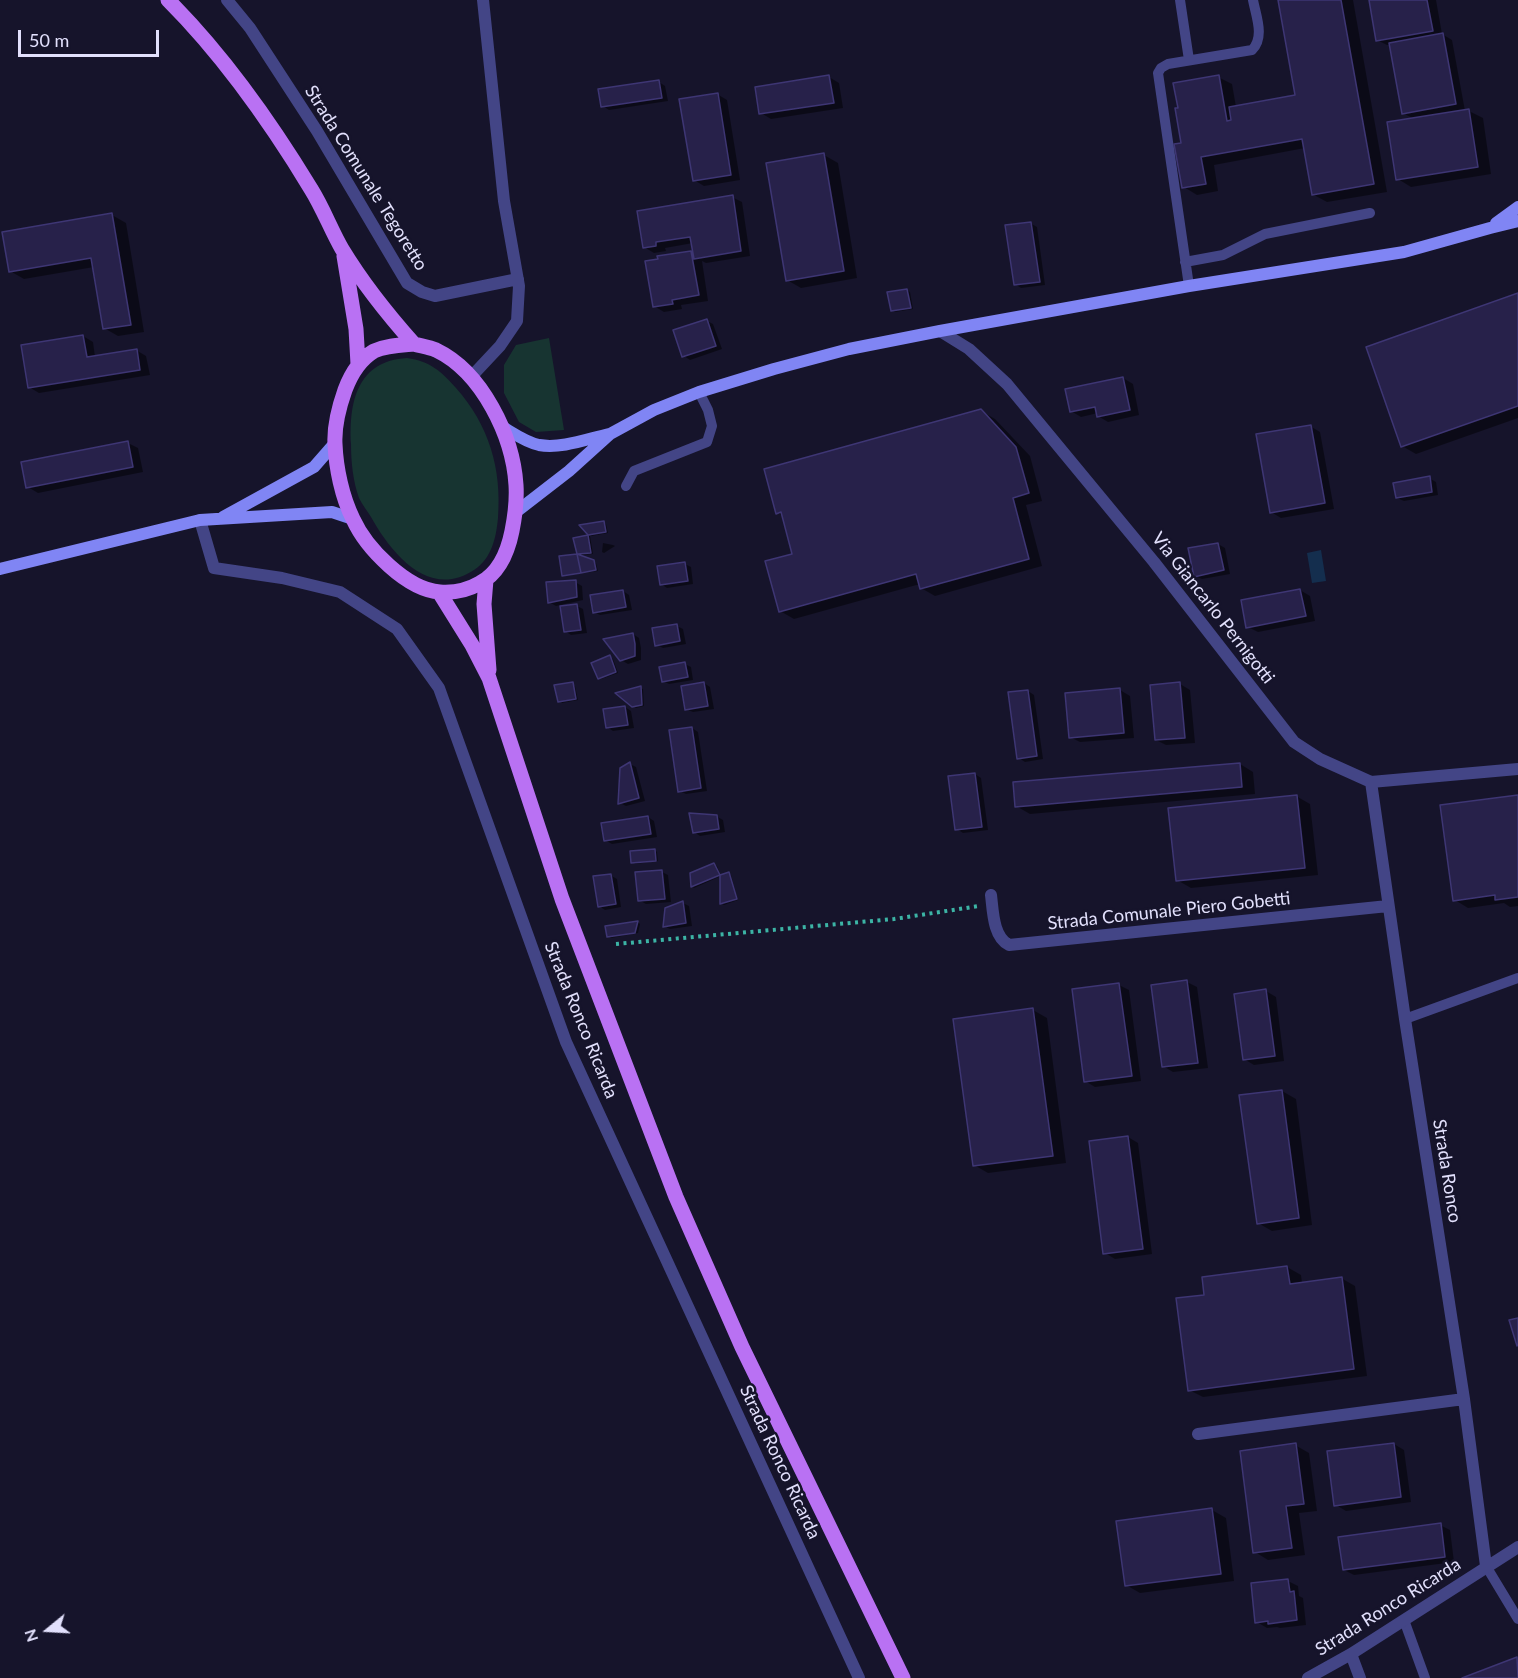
<!DOCTYPE html>
<html>
<head>
<meta charset="utf-8">
<style>
	body { margin:0 }
	#map { position:relative; width:1518px; height:1678px; overflow:hidden; background:#16142b; font-family:Lato,sans-serif }
	canvas { display:block }
	.north { position:absolute; left:18px; top:1600px; width:60px; height:60px; -webkit-text-stroke:4px #16142b; paint-order:stroke; rotate:252deg; font-size:16px; font-weight:700; line-height:24px; text-align:center; color:#e2e0fc }
	.north::after { content:''; display:block; margin:auto; width:21px; height:27px; background:#e2e0fc; clip-path:polygon(50% 0,100% 100%,50% 72%,0 100%) }
	.scale { position:absolute; left:18px; top:30px; width:141px; height:27px; box-sizing:border-box; border:3px solid #e2e0fc; border-top:0; padding-left:8px; font-size:18px; line-height:21px; white-space:nowrap; color:#e2e0fc; -webkit-text-stroke:4px #16142b; paint-order:stroke }
</style>
</head>
<body>
<div id="map">
<canvas width="1518" height="1678"></canvas>
<div class="north">N</div>
<div class="scale">50 m</div>
</div>
<script>
const ctx = document.querySelector('canvas').getContext('2d');
ctx.lineJoin = 'round';
function fillPath(path, color) {
  ctx.fillStyle = color;
  ctx.fill(path, 'evenodd');
}
function trace(path, color, width, dash) {
  ctx.strokeStyle = color;
  ctx.lineWidth = width;
  ctx.lineCap = dash ? 'butt' : 'round';
  ctx.setLineDash(dash || []);
  ctx.stroke(path);
}
function write(font, color, halo, rows, align = 'center') {
  ctx.font = font + ' Lato,sans-serif';
  ctx.lineWidth = 5;
  ctx.setLineDash([]);
  ctx.textBaseline = 'middle';
  ctx.strokeStyle = halo;
  ctx.fillStyle = color;
  for (const [text, x, y, turn = 0] of rows) {
    ctx.save();
    ctx.translate(x, y);
    ctx.rotate((+turn || 0) * Math.PI / 180);
    ctx.textAlign = isNaN(turn) ? turn : align;
    if (halo) ctx.strokeText(text, 0, 0);
    ctx.fillText(text, 0, 0);
    ctx.restore();
  }
}
const green = new Path2D(`
	M549 338 564 430 536 432 519 422 504 393V365L516 345Z
	M407 358C430 361 442 372 456 388 489 425 502 469 498 518 496 538 492 558 474 570 429 600 391 553 371 517 367 511 362 504 359 498 353 481 351 462 351 444 349 402 357 361 407 358Z`);
const water = new Path2D(`
	M1321 550 1326 581 1312 583 1307 553Z`);
const shadow = new Path2D(`
	M1280 0H1353L1387 192 1327 202 1314 195 1305 148 1214 165 1218 191 1197 195 1184 187 1183 144 1218 77 1232 84 1236 107 1297 96Z
	M1370 0H1436L1442 34 1452 40 1465 111H1469L1483 118 1491 174 1411 187 1398 179 1414 119 1403 113 1391 45H1387L1377 40Z
	M829 77 839 83 843 108 771 119 761 113Z
	M659 82 665 86 668 101 609 110 603 106Z
	M717 94 727 100 740 180 704 186 694 180Z
	M824 155 838 163 857 278 801 288 787 280Z
	M732 197 742 202 750 256 706 263 702 261 708 301 681 305 682 309 664 312 654 306 691 252 695 255 693 243 665 248 666 251 654 253 644 247Z
	M112 215 126 223 144 332 118 336 104 328 94 267 24 279 10 271Z
	M1030 223 1037 227 1045 285 1021 288 1015 284Z
	M907 290 910 292 913 309 895 312 892 310Z
	M1518 295V418L1416 454 1402 446Z
	M707 321 713 324 722 349 690 360 684 356Z
	M83 336 93 342 95 357 136 350 146 356 150 375 39 393 29 387Z
	M1123 378 1133 384 1139 415 1108 422 1098 416V413L1081 417 1071 411Z
	M981 411 995 419 1030 456 1042 501 1026 505 1042 566 935 596 921 588 920 584 794 619 780 611 794 555 784 516 777 513Z
	M1310 426 1320 432 1334 509 1281 518 1271 512Z
	M128 443 138 448 143 472 38 493 28 487Z
	M1429 478 1436 482 1438 495 1404 501 1397 498Z
	M604 522 606 524 608 533 591 536 582 526Z
	M590 536 593 554 581 555 578 553 574 539Z
	M603 543 613 545 615 546 604 553 602 552Z
	M1218 544 1225 548 1230 574 1202 579 1195 576Z
	M593 562 596 563 598 571 566 576 564 575Z
	M685 564 691 567 693 584 667 588 661 584Z
	M575 582 582 586 583 600 556 606 549 602Z
	M1300 590 1310 596 1315 621 1258 632 1248 627Z
	M623 591 629 595 632 610 600 615 594 612Z
	M577 606 583 609 587 633 571 635 565 631Z
	M677 626 683 629 686 644 663 648 657 645Z
	M633 634 639 638 641 648V660L628 664 621 660Z
	M610 657 613 659 618 673 601 679 599 678Z
	M685 664 691 667 693 680 669 684 663 681Z
	M704 683 710 687 714 709 693 712 686 709Z
	M572 684 575 686 578 700 562 703 559 701Z
	M1180 684 1190 690 1195 743 1166 745 1156 740Z
	M640 688 643 689 644 706 636 708 633 706Z
	M1120 690 1130 696 1134 738 1080 742 1070 737Z
	M1028 691 1034 695 1043 759 1025 762 1019 758Z
	M625 707 631 711 634 728 613 731 607 727Z
	M692 728 698 732 707 791 686 794 680 791Z
	M630 764 636 767 645 801 626 806 620 803Z
	M1240 764 1253 772 1255 794 1030 814 1016 806Z
	M975 774 981 778 988 830 963 833 957 829Z
	M1296 796 1310 804 1318 875 1191 888 1177 880Z
	M1518 796V906L1510 907 1504 903 1468 908 1455 900Z
	M716 816 723 820 725 832 700 836 694 832Z
	M648 817 654 821 657 837 612 844 605 840Z
	M655 850 657 852 658 861 635 864 633 862Z
	M714 865 717 866 721 876 729 874 731 875 738 900 724 905 721 903V876L694 888 692 886Z
	M662 872 668 875 671 902 646 904 639 900Z
	M610 875 617 879 621 907 605 910 599 906Z
	M683 903 689 906 692 926 670 929 664 926Z
	M638 922 640 924 638 933 611 938 608 936Z
	M1187 982 1197 987 1208 1068 1173 1072 1163 1066Z
	M1119 985 1129 990 1141 1081 1095 1087 1085 1081Z
	M1266 991 1276 997 1284 1061 1254 1065 1244 1059Z
	M1033 1010 1047 1018 1066 1163 988 1173 974 1165Z
	M1282 1091 1296 1099 1312 1225 1272 1231 1258 1223Z
	M1128 1137 1138 1143 1152 1254 1115 1259 1105 1253Z
	M1287 1267 1301 1275 1302 1283 1341 1278 1355 1286 1367 1376 1203 1397 1189 1390 1206 1296Z
	M1394 1444 1404 1450 1411 1502 1346 1511 1336 1505Z
	M1295 1445 1309 1453 1317 1511 1299 1513 1305 1555 1268 1560 1255 1552Z
	M1212 1510 1226 1518 1234 1581 1140 1593 1126 1585Z
	M1440 1525 1450 1530 1454 1562 1354 1575 1344 1570Z
	M1288 1581 1298 1586 1299 1596 1303 1598 1306 1625 1280 1628 1277 1627 1267 1628 1257 1622Z`);
const building = new Path2D(`
	M1278 0H1341L1374 184 1312 195 1302 139 1201 157 1206 184 1182 188 1174 144 1181 143 1175 108H1178L1173 83 1219 75 1227 121 1231 120 1229 107 1295 95Z
	M1369 0H1427L1433 31 1376 41Z
	M1443 33 1456 104 1402 114 1389 43Z
	M829 75 834 103 759 114 755 87Z
	M659 80 662 98 601 107 598 89Z
	M718 93 731 175 693 181 679 99Z
	M1469 109 1478 167 1396 180 1387 122Z
	M824 153 844 271 786 281 766 163Z
	M733 195 741 251 694 259 690 237 656 242V246L643 248 637 211Z
	M112 213 131 325 103 329 91 258 9 272 2 232Z
	M1031 222 1040 282 1014 285 1005 225Z
	M691 251 699 295 672 300 673 304 653 307 645 261 658 259 657 256Z
	M907 289 911 308 891 311 887 292Z
	M1518 293V406L1401 447 1366 347Z
	M707 319 716 346 682 357 673 330Z
	M83 335 87 357 137 349 140 370 28 388 21 345Z
	M1123 377 1130 410 1097 417 1095 407 1070 412 1065 389Z
	M981 409 1016 447 1029 493 1013 498 1029 559 920 589 916 574 779 612 765 561 792 554 781 512 776 514 764 469Z
	M1311 425 1325 503 1270 513 1256 434Z
	M128 441 133 467 26 488 21 462Z
	M1430 476 1432 492 1396 498 1393 483Z
	M604 521 606 532 588 535 579 525Z
	M588 535 591 553 577 554 573 538Z
	M1218 543 1224 570 1194 577 1188 548Z
	M577 554 581 573 562 576 559 556Z
	M577 554 594 560 596 570 581 573Z
	M685 562 688 581 660 585 657 566Z
	M576 580 577 597 548 603 546 582Z
	M1300 589 1306 616 1246 628 1241 600Z
	M623 590 626 607 593 613 590 595Z
	M577 604 581 630 564 632 560 606Z
	M677 624 680 641 655 646 652 628Z
	M633 633 635 644V656L620 661 603 639Z
	M610 655 616 672 598 679 591 663Z
	M685 662 688 677 662 682 659 667Z
	M573 682 576 699 558 702 554 685Z
	M704 682 708 706 685 710 681 686Z
	M1180 682 1185 738 1155 740 1150 685Z
	M641 686 642 705 632 707 615 693Z
	M1120 688 1124 733 1069 738 1065 693Z
	M1028 690 1037 756 1017 759 1008 692Z
	M625 706 628 725 606 728 603 709Z
	M692 727 701 788 678 792 669 730Z
	M630 762 639 798 618 804 620 768Z
	M1240 763 1242 787 1015 807 1013 782Z
	M975 773 982 827 955 830 948 776Z
	M1297 795 1305 868 1176 881 1168 808Z
	M1518 795V897L1495 900V895L1453 901 1440 805Z
	M689 813 717 815 719 829 693 833Z
	M648 816 651 834 604 841 601 823Z
	M655 849 656 861 631 863 630 851Z
	M714 863 720 875 691 887 690 873Z
	M662 870 665 899 638 901 635 872Z
	M729 872 737 899 720 904V875Z
	M611 874 616 904 598 907 593 876Z
	M683 901 686 923 663 927 665 908Z
	M638 921 635 933 607 937 605 926Z
	M1187 980 1198 1063 1162 1067 1151 985Z
	M1119 983 1132 1076 1084 1082 1072 989Z
	M1266 989 1275 1056 1243 1060 1234 994Z
	M1033 1008 1053 1156 973 1166 953 1019Z
	M1282 1090 1299 1218 1257 1224 1239 1095Z
	M1128 1136 1143 1249 1103 1254 1089 1141Z
	M1287 1266 1290 1284 1342 1277 1354 1369 1188 1391 1176 1298 1204 1295 1202 1277Z
	M1518 1318V1345L1517 1346 1509 1320Z
	M1296 1443 1304 1504 1286 1506 1292 1548 1253 1553 1240 1451Z
	M1394 1443 1401 1497 1334 1506 1327 1451Z
	M1212 1508 1221 1574 1125 1586 1116 1521Z
	M1441 1523 1445 1557 1343 1570 1338 1537Z
	M1288 1579 1290 1592 1294 1591 1297 1620 1268 1624V1621L1255 1623 1251 1583Z
	M1517 1657 1518 1678H1462Z`);
const path = new Path2D(`
	M616 944 894 919 979 906`);
const lane = new Path2D(`
	M1180 0 1189 60
	M1185 262 1223 255 1265 234 1370 213
	M1189 286 1158 73 1161 68 1168 64 1252 50C1265 37 1256 16 1253 0
	M626 486 634 471 707 442 712 426 708 410 699 392
	M1405 1019 1518 978
	M1486 1566 1518 1619
	M1404 1620 1425 1678`);
const street = new Path2D(`
	M227 0 250 28 317 131 407 283 422 292 435 296 518 279
	M940 331 969 349 1007 384 1154 562 1294 742 1320 759 1371 782 1518 769
	M471 377 500 346 517 321 519 286 504 201 483 0
	M200 520 214 568 282 578 340 592 397 629 439 688 566 1042 859 1678
	M1371 782 1405 1019 1464 1399 1486 1566
	M991 895C993 911 993 937 1009 945L1388 906
	M1198 1434 1464 1399
	M1351 1654 1360 1678
	M1308 1678 1351 1654 1518 1547`);
const secondary = new Path2D(`
	M1496 223 1518 207
	M501 426C513 433 525 442 539 445 561 449 587 439 609 434
	M516 512 569 471 610 434 654 410 699 392 774 369 849 349 940 331 1189 286 1404 252 1490 228 1518 221
	M223 517 314 467 335 443
	M0 569 200 520 332 512 353 519`);
const primary = new Path2D(`
	M168 0C222 54 271 123 311 189 323 208 331 230 342 249 362 282 389 316 414 344
	M344 256 356 329 358 364
	M414 344C421 346 429 347 436 350 482 372 513 436 516 485 517 501 515 516 512 531 508 551 499 573 480 583 468 590 454 593 440 592 407 590 366 548 353 519 342 497 336 468 335 444 334 426 339 407 345 390 351 374 359 360 374 351 387 345 401 345 414 344Z
	M486 580 484 604 489 670
	M439 592 472 645 489 678 562 899 676 1197 742 1347 903 1678`);
const streetNames = [
	["Strada Comunale Tegoretto",366,178,58],
	["Via Giancarlo Pernigotti",1213,608,52],
	["Strada Comunale Piero Gobetti",1169,911,-6],
	["Strada Ronco Ricarda",581,1020,68],
	["Strada Ronco",1447,1171,81],
	["Strada Ronco Ricarda",780,1462,65],
	["Strada Ronco Ricarda",1388,1607,-32]
];
fillPath(green, '#173431');
fillPath(water, '#142e4e');
fillPath(shadow, '#0007');
fillPath(building, '#27214a');
trace(building, '#3e3674', 1.5);
trace(path, '#3cb4a5', 4, [3, 4.5]);
trace(lane, '#434586', 10);
trace(street, '#434586', 12);
trace(secondary, '#8085f4', 12);
trace(primary, '#b971f3', 15);
write('18px', '#e2e0fc', '#16142b', streetNames);
</script>
</body>
</html>
